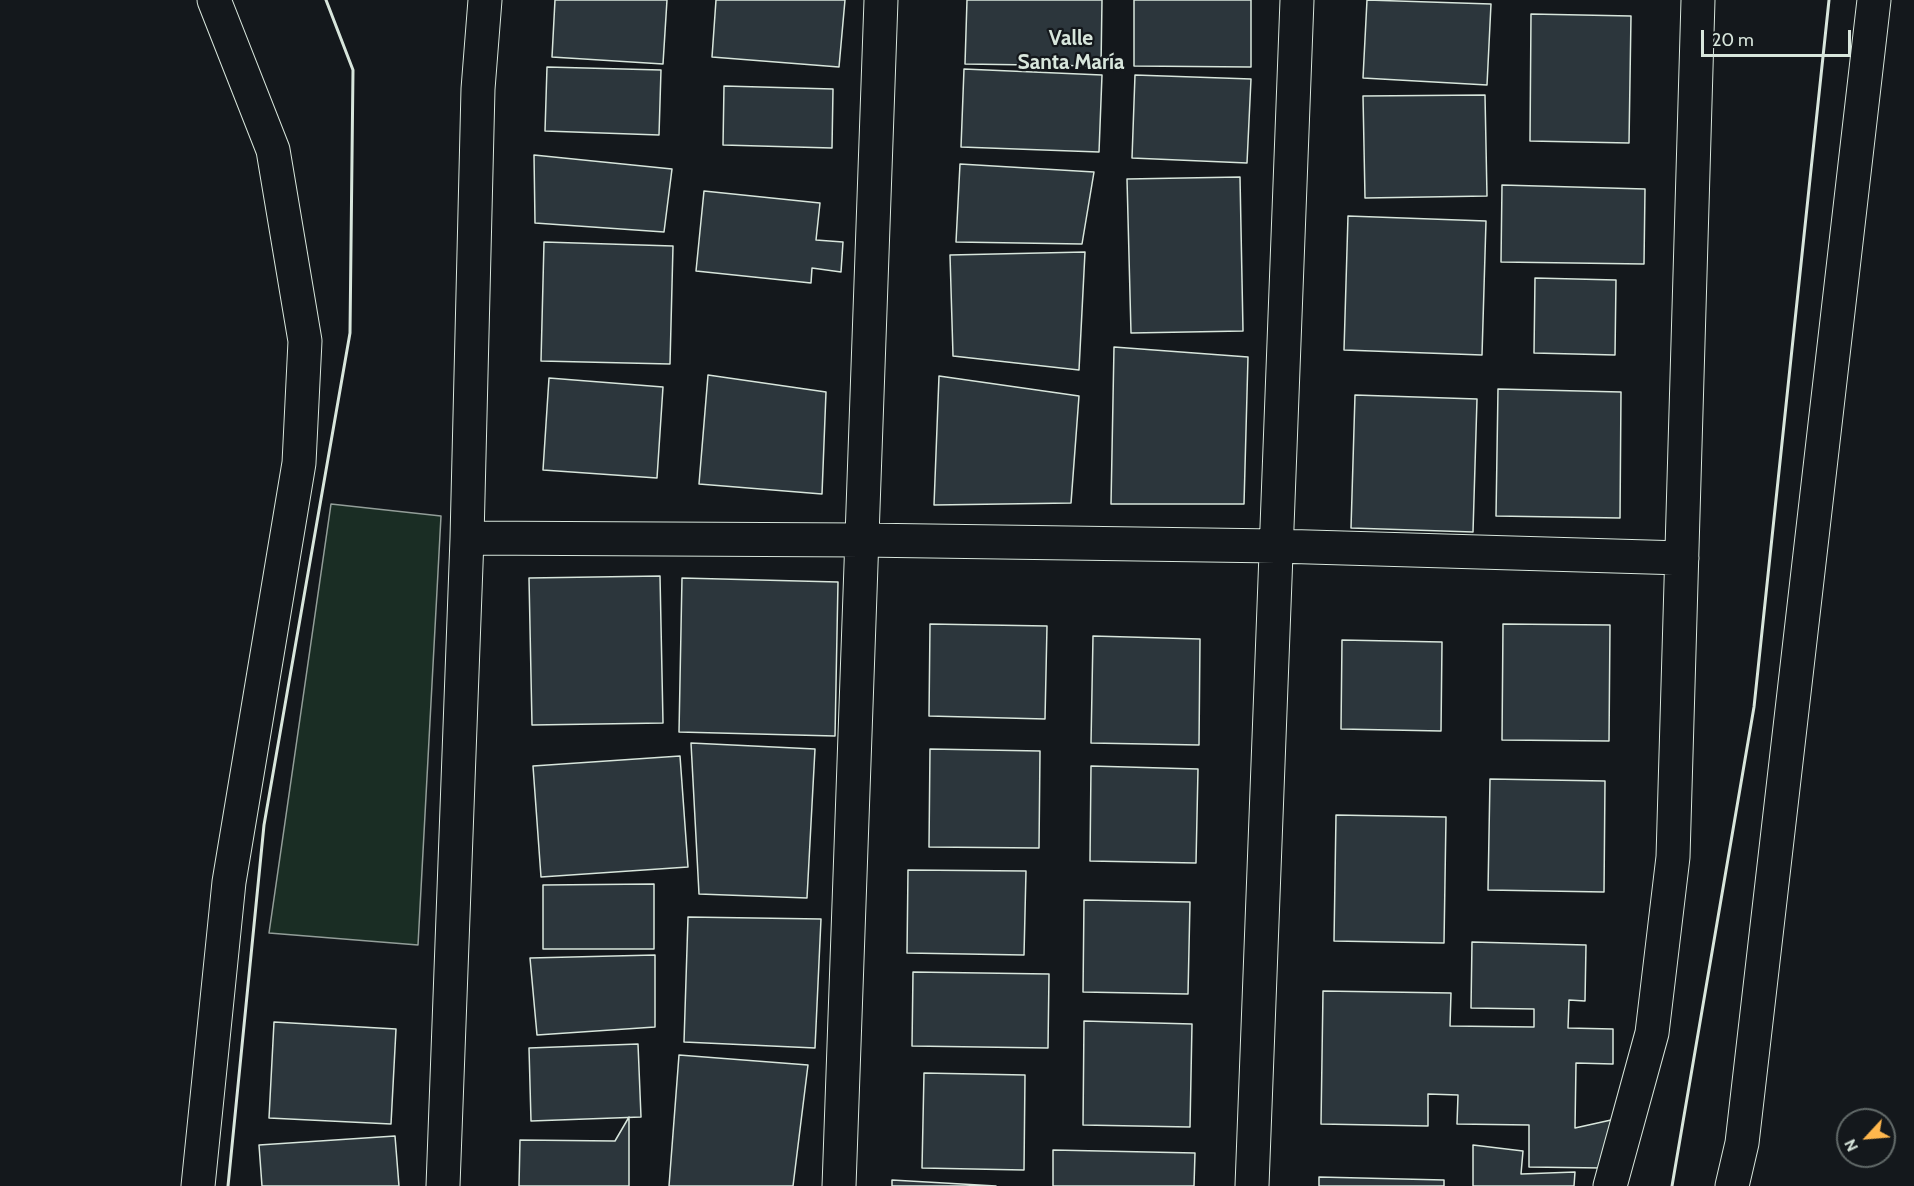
<!DOCTYPE html>
<html>
<head>
<meta charset="utf-8">
<style>
	body { margin:0 }
	#map { position:relative; width:1914px; height:1186px; overflow:hidden; background:#14181c; font-family:Cabin,sans-serif }
	canvas { display:block }
	.north { position:absolute; left:1836px; top:1108px; width:60px; height:60px; box-sizing:border-box; background:#14181c; border:2px solid #626a69; border-radius:50%; rotate:244deg; font-size:16px; font-weight:700; line-height:24px; text-align:center; color:#d8e6dc }
	.north::after { content:''; display:block; margin:auto; width:21px; height:27px; background:#ffb74d; clip-path:polygon(50% 0,100% 100%,50% 72%,0 100%) }
	.scale { position:absolute; left:1701px; top:30px; width:150px; height:27px; box-sizing:border-box; border:3px solid #d8e6dc; border-top:0; padding-left:8px; font-size:18px; line-height:21px; white-space:nowrap; color:#d8e6dc; -webkit-text-stroke:4px #14181c; paint-order:stroke }
</style>
</head>
<body>
<div id="map">
<canvas width="1914" height="1186"></canvas>
<div class="north">N</div>
<div class="scale">20 m</div>
</div>
<script>
const ctx = document.querySelector('canvas').getContext('2d');
ctx.lineJoin = 'round';
function fillPath(path, color) {
  ctx.fillStyle = color;
  ctx.fill(path, 'evenodd');
}
function trace(path, color, width, dash) {
  ctx.strokeStyle = color;
  ctx.lineWidth = width;
  ctx.lineCap = dash ? 'butt' : 'round';
  ctx.setLineDash(dash || []);
  ctx.stroke(path);
}
function write(font, color, halo, rows, align = 'center') {
  ctx.font = font + ' Cabin,sans-serif';
  ctx.lineWidth = 4.5;
  ctx.setLineDash([]);
  ctx.textBaseline = 'middle';
  ctx.strokeStyle = halo;
  ctx.fillStyle = color;
  for (const [text, x, y, turn = 0] of rows) {
    ctx.save();
    ctx.translate(x, y);
    ctx.rotate((+turn || 0) * Math.PI / 180);
    ctx.textAlign = isNaN(turn) ? turn : align;
    if (halo) ctx.strokeText(text, 0, 0);
    ctx.fillText(text, 0, 0);
    ctx.restore();
  }
}
const green = new Path2D(`
	M331 504 441 516 418 945 269 933Z`);
const building = new Path2D(`
	M555 0H667L663 64 552 57Z
	M716 0H845L839 67 712 57Z
	M967 0H1102L1101 66 965 64Z
	M1134 0H1251V67L1134 66Z
	M1367 0 1491 4 1487 85 1363 78Z
	M1531 14 1631 16 1629 143 1530 141Z
	M547 67 661 70 659 135 545 131Z
	M964 69 1102 75 1099 152 961 147Z
	M1135 75 1251 79 1247 163 1132 158Z
	M724 86 833 89 832 148 723 145Z
	M1485 95 1487 196 1365 198 1363 96Z
	M534 155 672 169 664 232 535 223Z
	M960 164 1094 172 1082 244 956 242Z
	M1240 177 1243 331 1131 333 1127 179Z
	M1502 185 1645 189 1644 264 1501 262Z
	M704 191 820 203 816 240 843 242 841 272 812 268 811 283 696 271Z
	M1348 216 1486 221 1482 355 1344 350Z
	M544 242 673 246 670 364 541 361Z
	M1085 252 1079 370 953 356 950 255Z
	M1535 278 1616 280 1615 355 1534 353Z
	M1114 347 1248 357 1244 504H1111Z
	M708 375 826 392 822 494 699 484Z
	M939 376 1079 396 1071 503 934 505Z
	M549 378 663 387 657 478 543 470Z
	M1498 389 1621 392 1620 518 1496 516Z
	M1355 395 1477 399 1473 532 1351 528Z
	M660 576 663 723 532 725 529 578Z
	M682 578 838 582 835 736 679 732Z
	M930 624 1047 626 1045 719 929 716Z
	M1503 624 1610 625 1609 741 1502 740Z
	M1093 636 1200 639 1199 745 1091 743Z
	M1342 640 1442 642 1441 731 1341 729Z
	M691 743 815 749 807 898 699 894Z
	M930 749 1040 751 1039 848 929 847Z
	M680 756 688 867 541 877 533 766Z
	M1091 766 1198 769 1196 863 1090 861Z
	M1490 779 1605 781 1604 892 1488 890Z
	M1336 815 1446 817 1444 943 1334 941Z
	M908 870 1026 871 1024 955 907 953Z
	M654 884V949H543V885Z
	M1084 900 1190 902 1188 994 1083 992Z
	M688 917 821 919 815 1048 684 1042Z
	M1472 942 1586 945 1585 1001 1569 1000 1568 1028 1613 1029V1064L1576 1063 1575 1128 1620 1118 1602 1168 1529 1167V1125L1457 1124 1458 1095 1428 1094V1126L1321 1124 1323 991 1451 993 1450 1026 1534 1027V1009L1471 1008Z
	M655 955V1027L537 1035 530 958Z
	M913 972 1049 974 1048 1048 912 1046Z
	M1084 1021 1192 1024 1190 1127 1083 1125Z
	M274 1022 396 1029 391 1124 269 1118Z
	M638 1044 641 1117 531 1121 529 1048Z
	M679 1055 808 1065 793 1186H669Z
	M924 1073 1025 1075 1024 1170 922 1168Z
	M629 1117V1186H519L520 1140 615 1141Z
	M395 1136 399 1186H262L259 1145Z
	M1473 1145 1523 1151 1521 1174 1575 1172 1574 1186H1473Z
	M1053 1150 1195 1153 1194 1186H1053Z
	M1319 1177 1444 1180V1186H1319Z
	M892 1180 996 1186H892Z`);
const street = new Path2D(`
	M467 538 862 540 1276 546 1682 558
	M198 1186 229 882 299 463 305 341 273 150 214 0
	M443 1186 467 538 478 89 485 0
	M839 1186 881 0
	M1252 1186 1297 0
	M1610 1186 1652 1033 1673 857 1698 0
	M1732 1186 1742 1143 1874 0`);
const wall = new Path2D(`
	M228 1186 264 825 350 333 353 70 326 0
	M1672 1186 1754 707 1829 0`);
const neighbourhoodNames = [
	["Valle",1071,39],
	["Santa María",1071,63]
];
fillPath(green, '#1a2d24');
trace(green, '#939e99', 1.5);
fillPath(building, '#2c363c');
trace(building, '#d8e6dc', 1.5);
trace(street, '#d8e6dc', 35);
trace(street, '#14181c', 33);
trace(wall, '#d8e6dc', 3);
write('bold 21px', '#d8e6dc', '#14181c', neighbourhoodNames);
</script>
</body>
</html>
